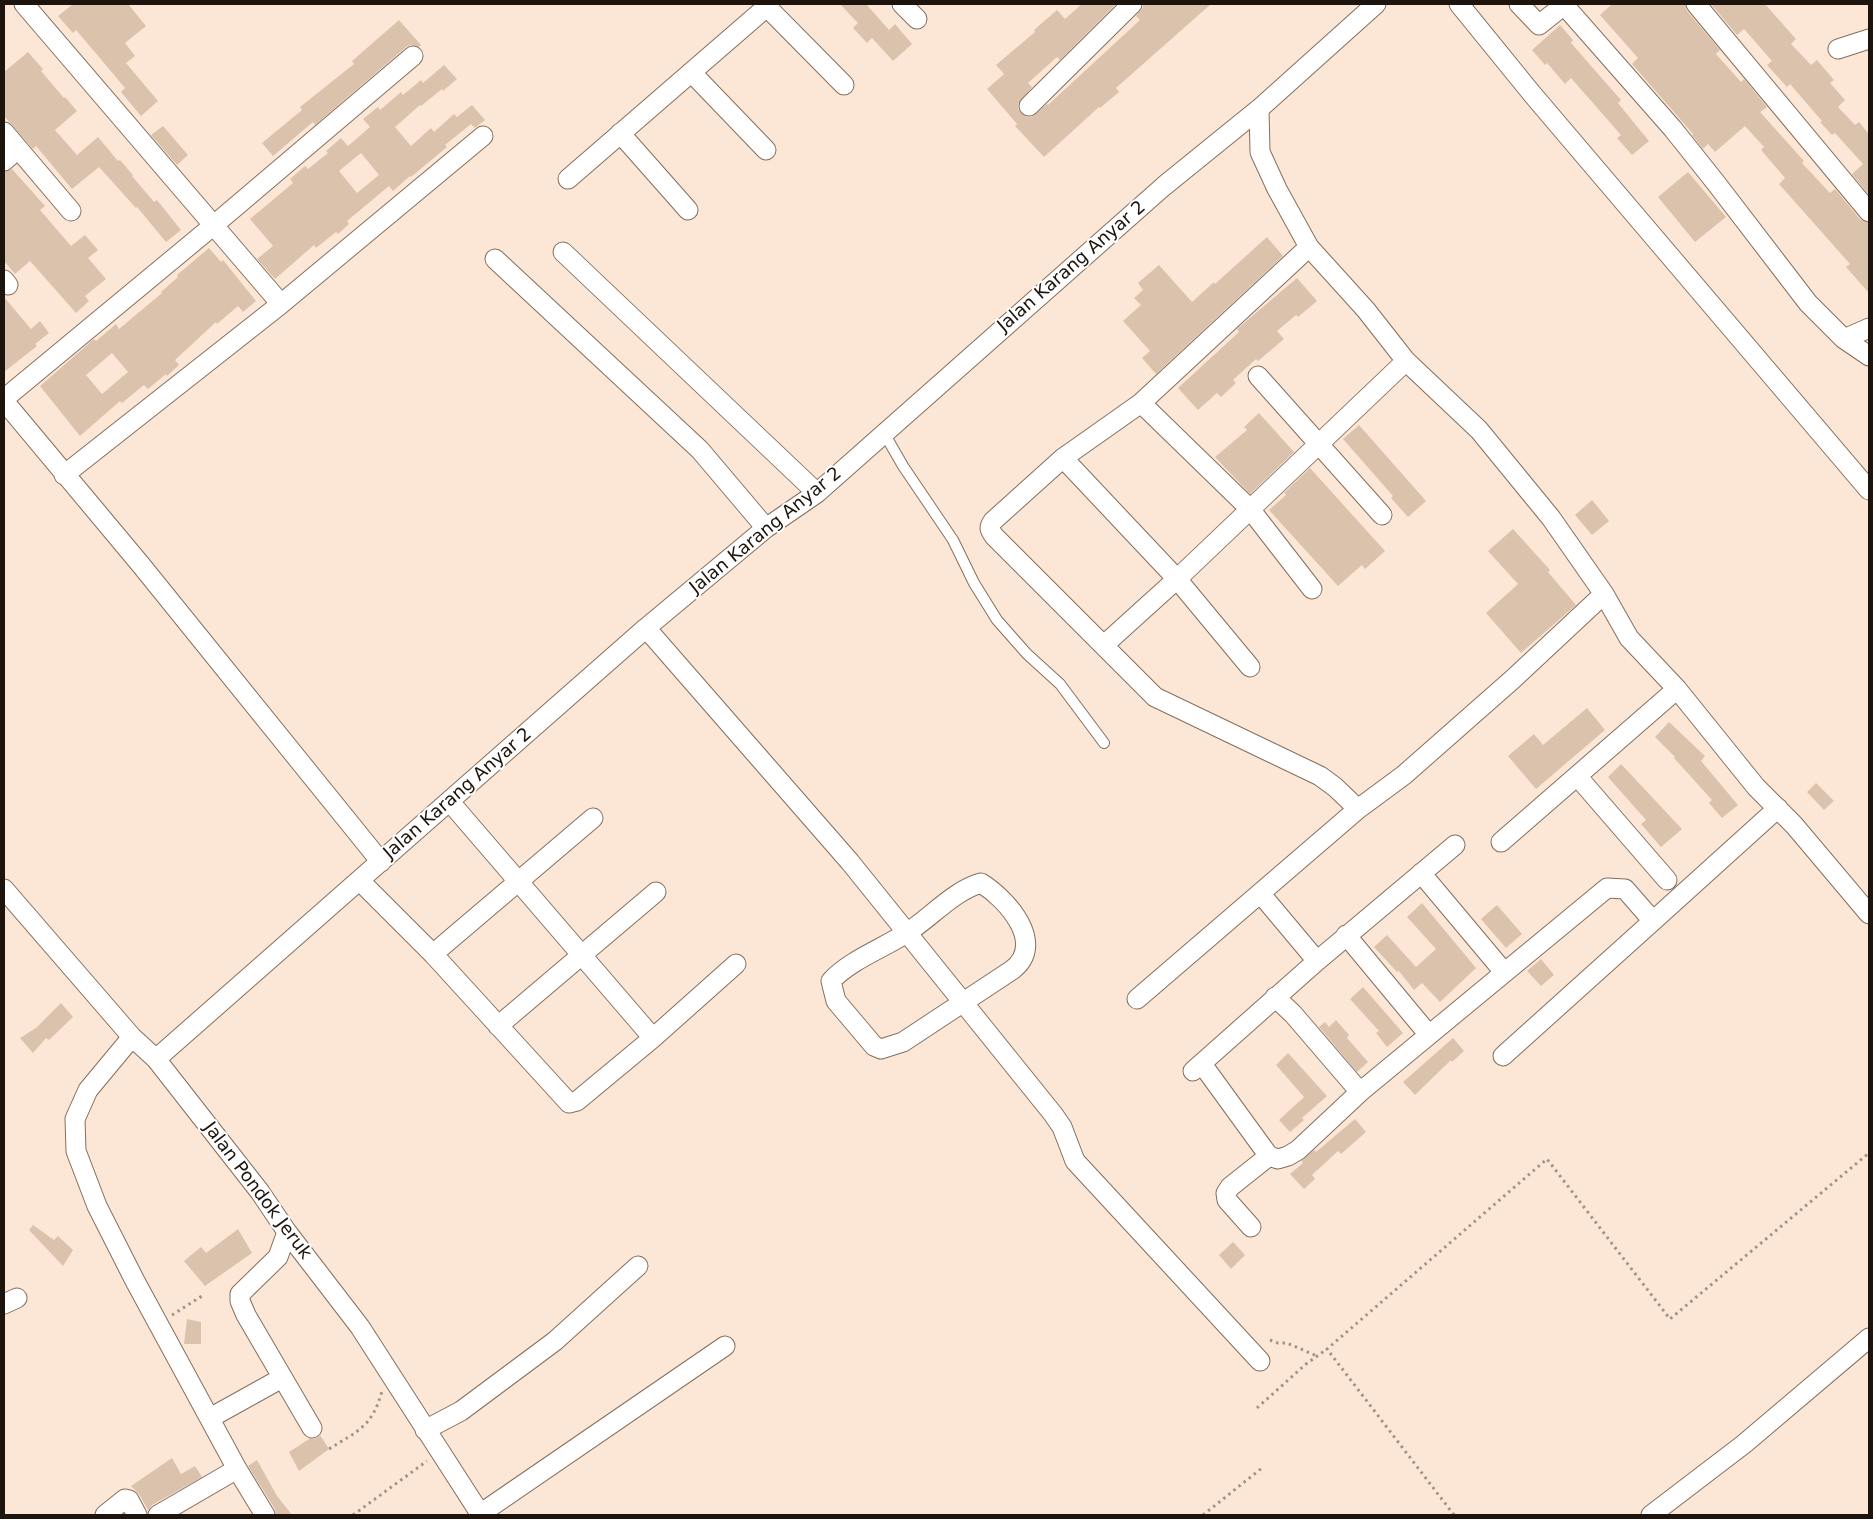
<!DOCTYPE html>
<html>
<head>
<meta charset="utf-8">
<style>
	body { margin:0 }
	#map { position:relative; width:1873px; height:1519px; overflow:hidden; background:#fce7d6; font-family:"DejaVu Sans",sans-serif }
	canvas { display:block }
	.frame { position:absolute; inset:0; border:5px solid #1d150d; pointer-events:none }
</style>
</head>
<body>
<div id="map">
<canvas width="1873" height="1519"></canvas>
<div class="frame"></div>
</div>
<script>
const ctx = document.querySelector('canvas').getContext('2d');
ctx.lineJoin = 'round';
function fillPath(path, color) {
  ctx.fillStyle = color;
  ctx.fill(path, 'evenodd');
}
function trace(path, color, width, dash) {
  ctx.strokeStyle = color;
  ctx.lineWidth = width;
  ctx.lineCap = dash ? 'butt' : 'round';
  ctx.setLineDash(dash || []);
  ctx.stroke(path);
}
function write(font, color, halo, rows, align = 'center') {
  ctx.font = font + ' "DejaVu Sans",sans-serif';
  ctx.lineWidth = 4;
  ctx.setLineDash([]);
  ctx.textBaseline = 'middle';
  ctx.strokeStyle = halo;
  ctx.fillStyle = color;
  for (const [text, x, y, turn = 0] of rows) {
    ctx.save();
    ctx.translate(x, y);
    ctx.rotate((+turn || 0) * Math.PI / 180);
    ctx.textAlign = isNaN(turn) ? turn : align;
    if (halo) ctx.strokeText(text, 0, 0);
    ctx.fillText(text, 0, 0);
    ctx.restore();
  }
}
const building = new Path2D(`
	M73 4H128L146 26 125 43 135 56 126 63 158 101 141 116 121 92 125 88 99 57 76 30 73 33 58 16Z
	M840 4H866L889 30 895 24 912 44 893 61 872 38 867 43 853 28 858 23Z
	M1082 4H1116L1060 60 1057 57 1028 83 1032 87 1018 104V109L1026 117H1032L1047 104 1048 105 1140 20 1136 16 1143 7V4H1211L1116 88 1119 92 1100 108 1099 107 1044 157 1015 126 1017 124 987 89 1004 74 996 65 1035 32 1034 30 1057 10 1065 19Z
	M1612 4H1685L1687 11 1720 50 1716 54 1741 82 1744 79 1767 107 1760 112 1804 161 1802 163 1830 193 1835 189 1860 219 1869 223V293L1846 267 1850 264 1779 184 1785 178 1761 150 1764 147 1745 126 1715 152 1708 144 1703 149 1692 135 1693 134 1632 64 1638 58 1600 15Z
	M1711 4H1765L1796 39 1791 44 1811 65 1817 60 1834 80 1830 83 1845 100 1838 107 1855 125 1859 122 1869 134V195L1852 174 1863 164 1835 133 1832 135 1820 122 1822 121 1790 84 1787 87 1767 65 1772 61 1744 29 1737 35Z
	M399 20 421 45 419 47 411 45 406 47 315 125 313 122 273 156 262 143 302 110 300 107 354 64 352 61Z
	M1560 25 1573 40 1571 43 1621 100 1618 103 1649 141 1632 155 1617 138 1621 135 1571 78 1565 84 1547 63 1545 65 1532 50Z
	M28 52 43 69 41 71 64 98 65 97 77 111 55 130 77 155 98 137 118 161 120 160 133 175 132 176 154 202 157 200 181 230 166 242 137 207 136 208 99 167 72 189 36 146 33 149 4 116V72Z
	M444 65 457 79 443 91 442 89 421 106 420 105 395 127 411 146 431 128 434 132 454 114 457 117 472 105 485 120 475 128 471 124 445 145 447 147 411 177 410 176 393 191 389 186 347 221 349 224 338 234 336 232 316 248 314 245 275 279 257 259 273 246 250 219 293 183 290 179 305 166 308 169 328 153 326 151 341 138 348 146 370 127 363 119 378 107 380 110 401 92 403 95 421 80 423 83ZM361 153 379 175 357 193 339 171Z
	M163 126 188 155 177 165 151 135Z
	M12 169 45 206 40 210 71 246 85 235 98 250 88 258 106 279 85 296 89 301 76 313 30 261 15 274 4 261V172Z
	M1688 172 1726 217 1695 242 1658 197Z
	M1267 237 1283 256 1156 374 1142 358 1150 351 1123 321 1141 305 1134 298 1143 290 1138 283 1159 265 1192 302 1214 282 1215 284Z
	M209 248 221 262 223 260 256 301 243 312 238 306 217 324 216 322 175 360 179 365 167 376 166 374 148 389 144 385 122 403 120 401 80 436 40 386 94 339 96 341 116 324 119 329 162 293 161 292 178 277 177 275ZM112 353 128 372 102 394 86 375Z
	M1297 278 1317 301 1298 317 1296 315 1277 331 1284 339 1258 361 1256 359 1233 380 1236 383 1221 397 1217 393 1198 410 1178 388 1239 332 1237 329Z
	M4 297 31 329 40 321 49 333 35 344 37 346 4 372Z
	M1259 413 1294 452 1250 494 1215 457 1247 430 1244 427Z
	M1359 425 1426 501 1408 517 1391 498 1393 496 1343 439Z
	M1310 468 1385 551 1365 569 1362 565 1338 586 1269 510 1286 495 1284 493Z
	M1592 500 1609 521 1592 535 1575 515Z
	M1513 529 1550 570 1548 572 1576 605 1521 653 1486 613 1518 584 1488 551Z
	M1587 708 1605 730 1536 789 1508 756 1534 734 1543 745Z
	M1669 722 1705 756 1701 761 1738 805 1722 818 1709 803 1712 800 1674 758 1675 757 1655 737Z
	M1621 764 1682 829 1661 847 1641 824 1646 820 1608 777Z
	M1816 783 1834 801 1824 810 1807 792Z
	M1422 903 1476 968 1440 1002 1422 983 1414 990 1399 971 1397 972 1374 947 1387 935 1416 967 1436 949 1407 917Z
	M1497 905 1522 934 1506 948 1481 919Z
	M1541 959 1554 975 1541 986 1527 971Z
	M1363 987 1403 1033 1387 1047 1376 1033 1379 1031 1350 999Z
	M61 1003 73 1017 49 1040 46 1038 33 1053 20 1038 36 1028Z
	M1336 1020 1349 1035 1347 1038 1368 1062 1357 1072 1319 1027 1325 1022 1329 1027Z
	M1453 1038 1464 1051 1452 1062 1451 1060 1415 1095 1403 1082Z
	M1288 1053 1327 1096 1302 1118 1304 1120 1290 1132 1279 1120 1304 1097 1276 1065Z
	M1355 1119 1366 1132 1341 1154 1338 1151 1312 1175 1315 1179 1304 1189 1290 1174 1303 1163 1301 1161 1314 1150 1316 1152Z
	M33 1225 54 1240 58 1236 73 1250 63 1266 29 1230Z
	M238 1229 252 1253 205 1286 184 1261 201 1247 206 1253Z
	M1233 1242 1245 1255 1231 1269 1219 1255Z
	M187 1319 201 1322V1344H184Z
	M320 1435 329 1449 299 1471 289 1452 309 1439 317 1438Z
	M172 1458 181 1474 195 1466 202 1477 152 1505 148 1510 139 1494 131 1486Z
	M257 1460 277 1496 292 1515H276L275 1509 248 1466Z`);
const path = new Path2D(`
	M172 1315 202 1296
	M1270 1340 1278 1343H1287L1317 1356
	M1257 1408 1306 1364 1327 1349
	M329 1449C359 1430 372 1427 382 1391
	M353 1515 427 1461
	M1203 1515 1262 1468
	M1454 1515 1327 1349 1547 1159 1670 1319 1869 1153`);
const lane = new Path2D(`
	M884 433 903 466 953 540 974 583 997 620 1027 654 1060 684 1104 743`);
const street = new Path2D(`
	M24 4 281 304
	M902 4 917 19
	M1459 4 1533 95 1869 490
	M1519 4 1539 25 1564 5
	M1566 4 1564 5 1673 129 1716 183 1808 303 1844 339 1869 356
	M1696 4 1869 212
	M767 7 844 85
	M1838 49 1869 39
	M691 72 766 150
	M1029 106 1132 4
	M1259 109 1260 152 1277 189 1309 247 1366 310 1406 361 1479 430 1551 518 1604 594 1629 638 1677 689 1756 787 1794 825 1869 914
	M4 132 71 211
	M620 133 688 210
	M4 161 18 149
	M568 179 770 4
	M1309 247 1141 403 1063 458 993 521C988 528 990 530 994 536L1155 697 1320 776 1335 787 1358 809
	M563 252 817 493
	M495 259 700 450 766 528
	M4 280 8 285
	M1844 339 1869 328
	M1258 376 1382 515
	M4 399 214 225 413 56
	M4 401 141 565 381 862
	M1141 403 1250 509 1312 589
	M1063 458 1177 579 1250 667
	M64 475 281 304 483 136
	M646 628 850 862 1053 1114 1062 1127 1075 1161 1260 1361
	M1104 645 1177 579 1406 361
	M1577 776 1667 880
	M1501 842 1677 689
	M1421 873 1504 972
	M360 881 433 954 569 1103 577 1101 653 1038 450 802
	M981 883C1007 899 1047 944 1012 970L903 1042 881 1049 874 1046 836 1001 831 981C850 960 884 948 908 932 931 917 955 890 981 883Z
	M4 889 132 1037 156 1059 260 1192 287 1232 360 1327 481 1515
	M1260 893 1317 961 1455 845
	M433 954 593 818
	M1275 997 1293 1014 1360 1092 1429 1035 1346 935
	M1137 999 1358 809 1404 775 1513 679 1604 594
	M498 1026 656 892
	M1429 1035 1607 888 1625 889 1653 921 1778 808
	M132 1037 88 1090 75 1119 76 1151 97 1206 135 1281 237 1469 265 1515
	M653 1038 736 964
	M1503 1056 1653 921
	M156 1059 646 628 766 528 817 493 1164 186 1259 109 1376 4
	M1202 1064 1263 1148 1269 1156 1278 1159 1288 1156 1298 1150 1360 1092
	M1193 1071 1317 961
	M1251 1227 1227 1200 1226 1193 1230 1187 1269 1156
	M287 1232 278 1257 240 1294V1301L246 1315 312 1428
	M4 1304 17 1298
	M210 1418 282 1378
	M425 1430 461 1411 555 1341 638 1266
	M480 1514 725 1346
	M105 1515 125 1499 129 1500 137 1515
	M158 1515 237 1469
	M1651 1515 1744 1444 1869 1338`);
const streetNames = [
	["Jalan Karang Anyar 2",1072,267,-41],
	["Jalan Karang Anyar 2",766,531,-39],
	["Jalan Karang Anyar 2",458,794,-41],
	["Jalan Pondok Jeruk",257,1191,53]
];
fillPath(building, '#dbc2ad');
trace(lane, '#856f5c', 12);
trace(street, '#856f5c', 21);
trace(path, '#a39386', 3, [2.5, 4]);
trace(lane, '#fff', 10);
trace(street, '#fff', 19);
write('18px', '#1d150d', '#fff', streetNames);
</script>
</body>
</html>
